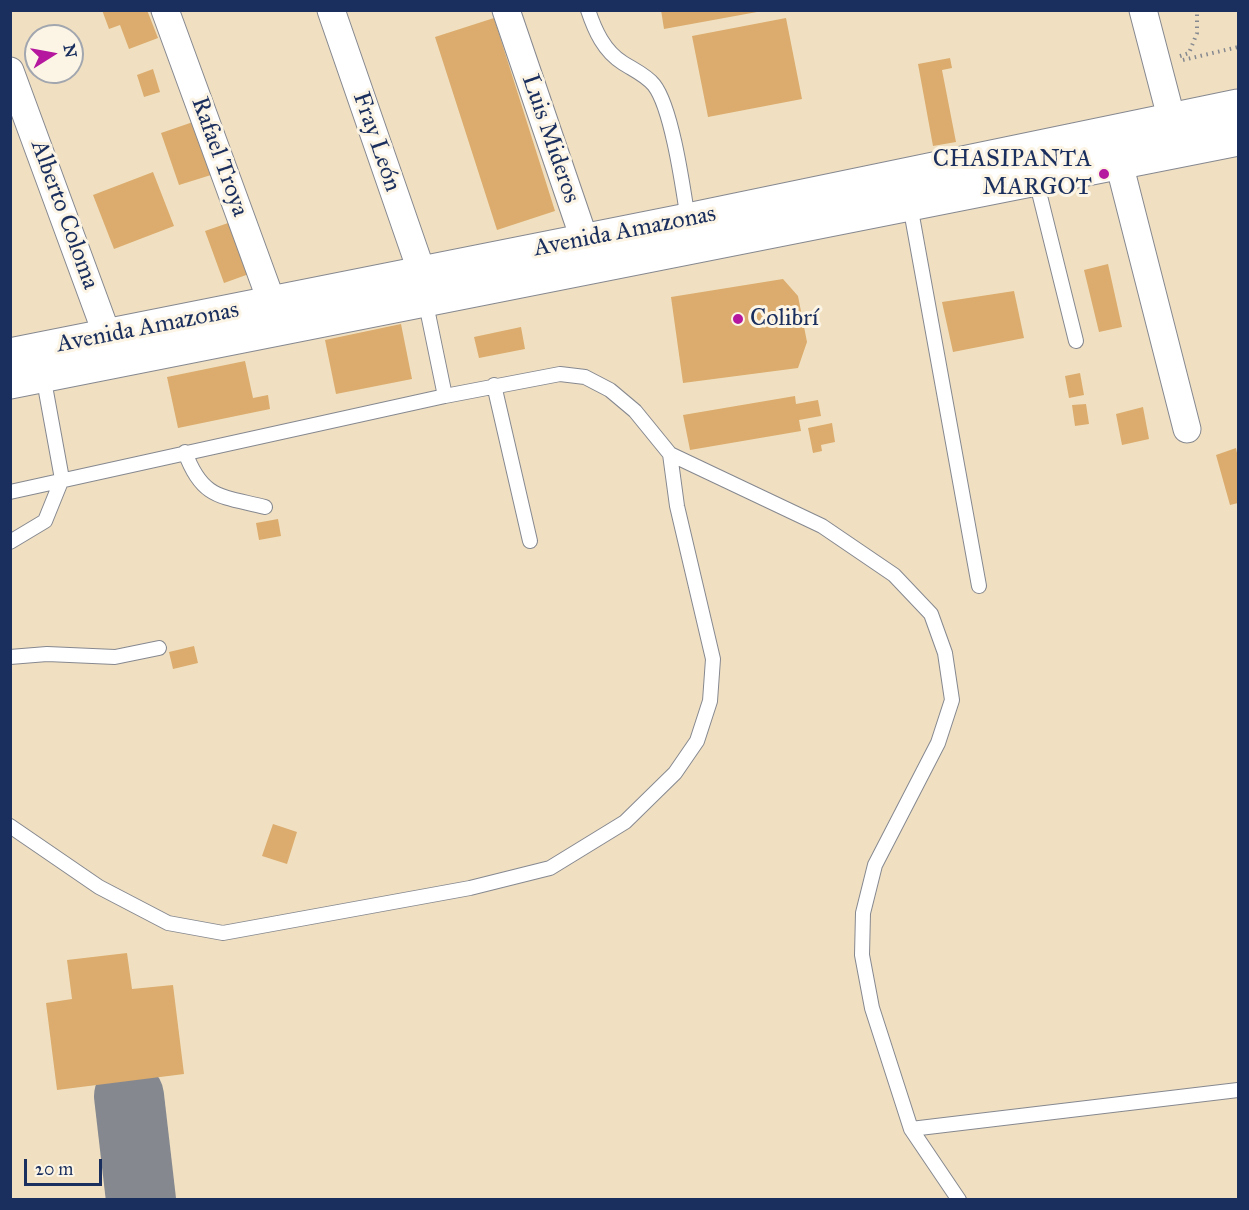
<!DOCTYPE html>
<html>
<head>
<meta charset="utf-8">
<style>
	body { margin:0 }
	#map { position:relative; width:1249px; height:1210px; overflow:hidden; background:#f0e0c1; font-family:"IM FELL Great Primer",serif }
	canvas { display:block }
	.frame { position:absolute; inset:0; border:12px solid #1b2f5e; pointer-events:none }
	.north { position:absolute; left:24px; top:24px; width:60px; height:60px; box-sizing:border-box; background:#fcf5e5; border:2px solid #a2a6af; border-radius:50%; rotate:79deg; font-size:16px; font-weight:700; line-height:24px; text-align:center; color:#1b2f5e }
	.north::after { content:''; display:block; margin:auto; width:21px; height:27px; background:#b5179e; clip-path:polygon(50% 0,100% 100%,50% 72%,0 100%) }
	.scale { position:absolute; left:24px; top:1159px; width:78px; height:27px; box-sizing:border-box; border:3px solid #1b2f5e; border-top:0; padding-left:8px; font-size:18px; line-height:21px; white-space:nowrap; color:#1b2f5e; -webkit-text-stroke:4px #fcf5e5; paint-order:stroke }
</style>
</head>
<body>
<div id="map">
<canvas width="1249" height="1210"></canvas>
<div class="frame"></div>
<div class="north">N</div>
<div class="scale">20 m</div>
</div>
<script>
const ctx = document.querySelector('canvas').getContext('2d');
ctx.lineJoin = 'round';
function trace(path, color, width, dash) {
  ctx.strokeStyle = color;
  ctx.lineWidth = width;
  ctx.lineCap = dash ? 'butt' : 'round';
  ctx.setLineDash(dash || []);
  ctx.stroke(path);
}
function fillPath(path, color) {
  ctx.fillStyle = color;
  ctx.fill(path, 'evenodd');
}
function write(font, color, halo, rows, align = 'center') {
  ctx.font = font + ' "IM FELL Great Primer",serif';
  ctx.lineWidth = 6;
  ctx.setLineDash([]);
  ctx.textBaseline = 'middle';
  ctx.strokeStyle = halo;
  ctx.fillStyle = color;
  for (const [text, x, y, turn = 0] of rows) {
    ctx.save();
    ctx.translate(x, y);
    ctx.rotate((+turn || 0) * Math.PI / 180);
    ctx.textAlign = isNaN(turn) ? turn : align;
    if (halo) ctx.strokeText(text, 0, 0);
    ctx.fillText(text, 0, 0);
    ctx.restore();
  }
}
const taxiway = new Path2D(`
	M129 1096 141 1200`);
const building = new Path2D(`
	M102 10H147L158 38 129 49 120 25 109 29Z
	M661 10H757V12L664 29Z
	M494 18 555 211 497 230 435 37Z
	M786 18 802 99 708 117 692 36Z
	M950 58 952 68 942 70 956 142 933 146 918 64Z
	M153 69 160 92 144 97 137 75Z
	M193 122 211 175 179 185 161 133Z
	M153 172 174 226 114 249 93 195Z
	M231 222 249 274 224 283 205 231Z
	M1108 264 1122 327 1099 332 1084 270Z
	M783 279 798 296 807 342 798 368 683 383 671 297Z
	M1014 291 1024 338 953 352 942 302Z
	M401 324 412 379 336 394 325 340Z
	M521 327 525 349 479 358 474 337Z
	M245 361 253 398 268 395 270 409 178 428 167 377Z
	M1080 373 1084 395 1069 398 1065 376Z
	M795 396 796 404 818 400 821 416 799 420 801 431 690 450 683 415Z
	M1086 404 1089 424 1075 426 1072 405Z
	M1143 407 1149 439 1122 445 1116 414Z
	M832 423 835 442 821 445 822 451 813 453 808 428Z
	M1236 448 1238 458V503L1230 505 1216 455Z
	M278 519 281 536 259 540 256 523Z
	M194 646 198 663 173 669 169 652Z
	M273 824 297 832 287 864 262 856Z
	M127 953 132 989 173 985 184 1074 57 1090 46 1003 72 999 67 960Z`);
const path = new Path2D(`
	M1180 56 1189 53 1197 33V10
	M1183 60 1238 47`);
const service = new Path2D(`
	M588 10C595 31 604 51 623 63 634 70 646 75 654 85 672 108 683 188 688 220
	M1036 180 1076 341
	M910 205 979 586
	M425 299 445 396
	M494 385 530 541
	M185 452C202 499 221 496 265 507
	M10 492 445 396 560 374 585 377 610 390 635 411 670 454 822 526 894 575 931 614 945 653 952 700 938 743 875 865 863 913 862 955 872 1008 911 1129 959 1200
	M10 542 45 521 62 479 43 375
	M10 657 47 654 115 657 159 648
	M10 826 99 887 168 923 223 933 470 888 550 868 625 822 675 773 697 741 710 701 713 659 677 506 670 454
	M911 1129 1238 1090`);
const minor = new Path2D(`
	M165 10 272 303
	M331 10 422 273
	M506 10 591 259
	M1143 10 1177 140
	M10 71 114 354
	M1119 163 1187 429`);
const secondary = new Path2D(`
	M10 355 688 220 1238 106
	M10 382 1238 139`);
const markers = [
	[1104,174,6,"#b5179e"],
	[738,319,6,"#b5179e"]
];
const streetNames = [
	["Luis Mideros",550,139,71],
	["Fray León",376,142,71],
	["Rafael Troya",219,157,70],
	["Alberto Coloma",64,215,70],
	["Avenida Amazonas",625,232,-11],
	["Avenida Amazonas",148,328,-11]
];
const poiNames = [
	["CHASIPANTA",1092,160],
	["MARGOT",1092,188],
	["Colibrí",750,319,"left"]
];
trace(taxiway, '#868890', 70);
fillPath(building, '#dbac6d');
trace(service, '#868890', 16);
trace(minor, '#868890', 29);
trace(secondary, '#868890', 35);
trace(path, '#868890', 4, [1.5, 4.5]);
trace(service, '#fff', 14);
trace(minor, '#fff', 27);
trace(secondary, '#fff', 33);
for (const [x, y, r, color] of markers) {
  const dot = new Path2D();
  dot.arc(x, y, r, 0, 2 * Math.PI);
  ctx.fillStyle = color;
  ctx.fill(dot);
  trace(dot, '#fcf5e5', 2);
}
write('24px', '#1b2f5e', '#fcf5e5', streetNames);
write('24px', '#1b2f5e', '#fcf5e5', poiNames, 'right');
</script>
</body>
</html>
